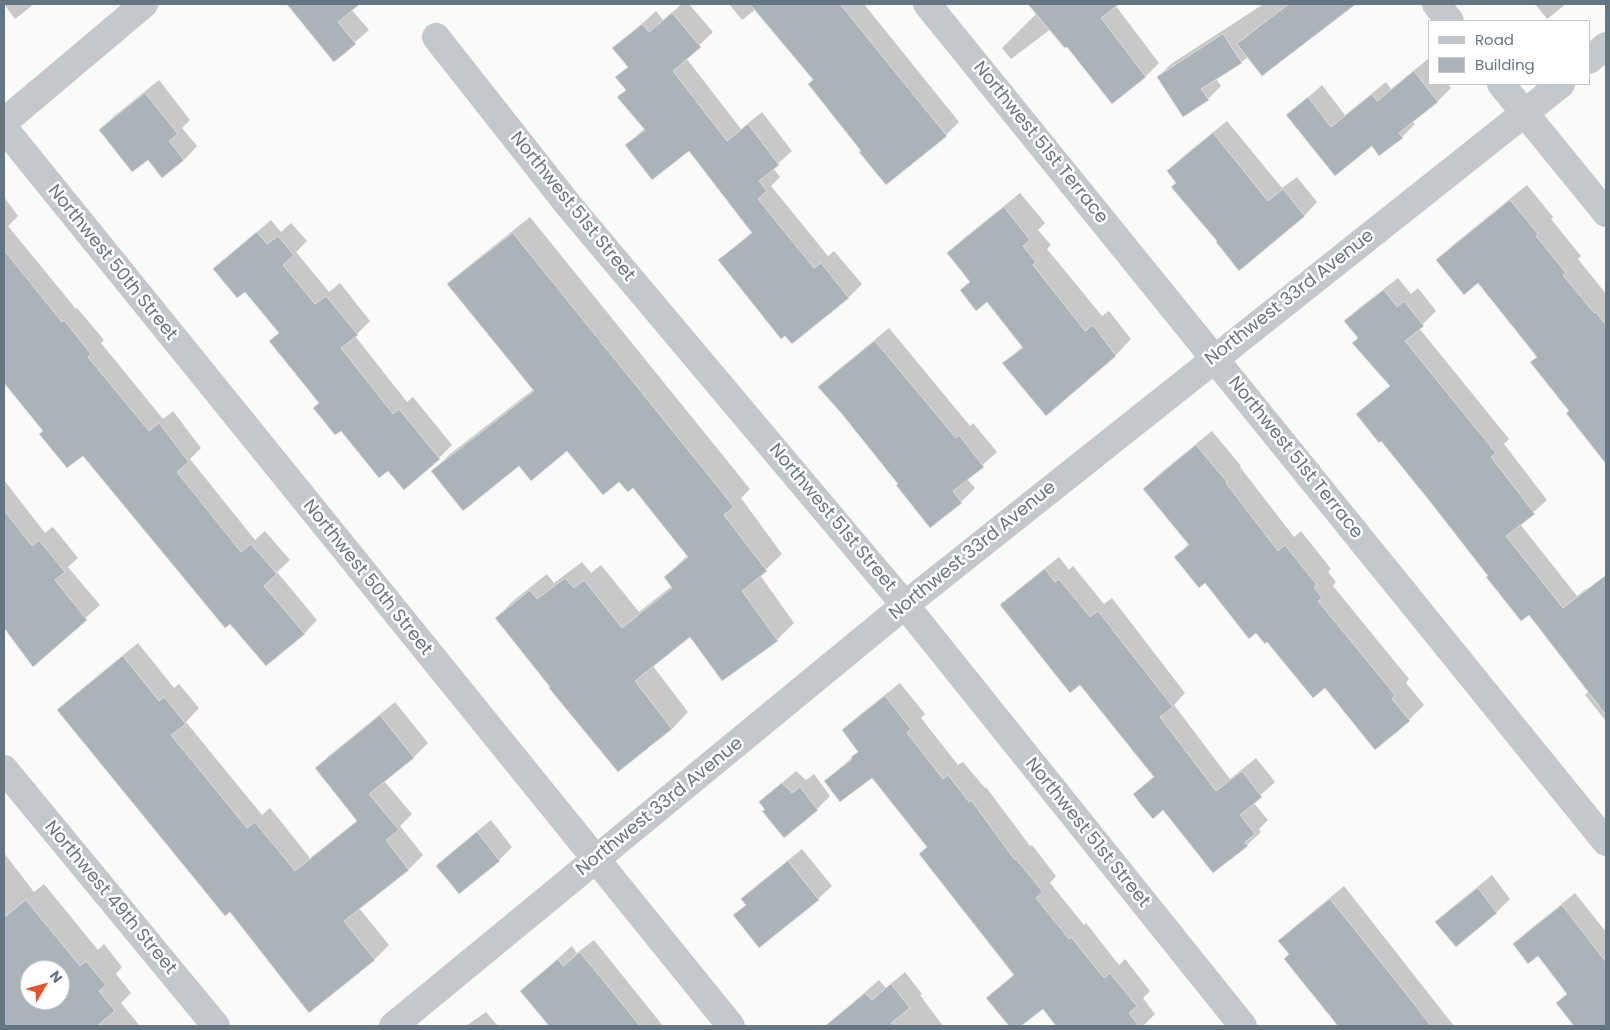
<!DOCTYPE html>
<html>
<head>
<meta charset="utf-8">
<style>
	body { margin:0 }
	#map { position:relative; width:1610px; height:1030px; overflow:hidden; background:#fafaf8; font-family:Poppins,sans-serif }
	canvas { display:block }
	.frame { position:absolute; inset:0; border:5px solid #657683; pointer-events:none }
	.legend { position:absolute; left:1428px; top:20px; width:162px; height:65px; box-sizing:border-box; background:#fff; border:1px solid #c1c8cd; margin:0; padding:6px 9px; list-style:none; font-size:15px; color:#657683 }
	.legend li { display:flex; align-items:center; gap:10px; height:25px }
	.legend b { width:25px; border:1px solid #c1c8cd }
	.north { position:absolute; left:20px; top:960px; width:50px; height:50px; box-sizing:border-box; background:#fff; border:1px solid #c1c8cd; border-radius:50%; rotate:53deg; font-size:14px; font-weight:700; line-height:20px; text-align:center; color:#657683 }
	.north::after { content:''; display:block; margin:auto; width:18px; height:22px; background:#e4572e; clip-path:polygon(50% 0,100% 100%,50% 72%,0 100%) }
</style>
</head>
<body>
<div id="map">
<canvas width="1610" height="1030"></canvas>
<div class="frame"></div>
<ul class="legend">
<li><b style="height:6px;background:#c3c8cc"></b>Road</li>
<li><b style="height:14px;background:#aab3b9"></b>Building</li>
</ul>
<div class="north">N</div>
</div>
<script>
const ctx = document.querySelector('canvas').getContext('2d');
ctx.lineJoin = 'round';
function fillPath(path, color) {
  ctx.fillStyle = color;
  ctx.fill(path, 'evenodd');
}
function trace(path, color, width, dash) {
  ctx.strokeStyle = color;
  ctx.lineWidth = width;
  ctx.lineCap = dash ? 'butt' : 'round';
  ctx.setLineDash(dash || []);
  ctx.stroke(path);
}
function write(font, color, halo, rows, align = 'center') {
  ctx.font = font + ' Poppins,sans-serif';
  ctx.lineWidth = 5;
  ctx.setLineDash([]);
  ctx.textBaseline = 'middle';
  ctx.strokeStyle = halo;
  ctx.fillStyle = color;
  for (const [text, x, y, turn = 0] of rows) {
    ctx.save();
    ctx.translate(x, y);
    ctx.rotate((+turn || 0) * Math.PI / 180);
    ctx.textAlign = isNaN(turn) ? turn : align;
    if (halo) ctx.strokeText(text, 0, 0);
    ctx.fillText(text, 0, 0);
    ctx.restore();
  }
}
const shadow = new Path2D(`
	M4 4H34L15 19Z
	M288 4H357L351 9 369 30 334 60Z
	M682 4H689L713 32 686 58 741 129 762 112 792 151 773 168 780 177 771 186 828 256 834 251 862 284 849 297 793 343 720 260 753 231 690 149 626 145 645 128 627 89 617 77 629 66 614 49 656 11 663 20Z
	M729 4H864L959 122 946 135 863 150 814 80 756 9 742 20Z
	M1029 4H1117L1115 5 1159 63 1146 76 1112 102 1067 45 1051 29 1011 59 1002 48 1037 13Z
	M1262 4H1353L1249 57 1216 78 1221 86 1208 99 1158 77 1171 64 1262 5Z
	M1535 4H1566L1547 19Z
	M1428 59 1429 84H1448L1451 88 1438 101 1413 121 1415 124 1402 137 1372 145 1288 115 1322 85 1345 115 1386 82 1391 89Z
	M159 80 190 120 182 128 197 146 184 160 148 159 100 130 114 116Z
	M1227 121 1282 188 1297 177 1317 202 1304 216 1218 241 1168 172 1181 158Z
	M1527 185 1553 217 1551 219 1581 256 1578 259 1606 294V458L1604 460 1571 411 1538 356 1479 281 1438 260 1454 244Z
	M1020 193 1045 223 1038 230 1051 245 1047 249 1102 316 1109 311 1131 339 1116 355 1046 414 1004 363 1023 346 987 301 961 290 971 280 949 253 964 238Z
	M4 197 18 216 8 226 76 309 77 308 104 340 101 343 163 419 173 411 201 448 190 459 255 540 265 531 290 560 277 572 317 620 304 634 83 454 44 431 4 381Z
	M530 217 750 489 741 498 782 554 760 575 794 623 777 640 722 679 690 635 653 666 688 712 672 729 551 687 496 618 513 601 547 574 554 583 582 562 591 573 601 565 639 612 672 586 665 577 688 555 633 486 568 449 519 465 433 471 450 454 534 389 449 284 466 268Z
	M271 220 281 232 291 223 307 241 296 252 329 292 340 283 370 321 355 336 407 402 413 397 452 445 439 458 389 469 320 403 280 332 245 290 214 269Z
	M1398 278 1411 294 1418 288 1436 311 1419 328 1509 439 1504 444 1547 500 1520 524 1577 596 1587 588 1606 613V721L1585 695 1589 691 1529 613 1490 576 1382 439 1357 414 1391 385 1346 321 1359 308Z
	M889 328 970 426 973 423 997 452 967 479 975 488 961 502 930 526 900 484 820 387 833 374Z
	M1212 431 1241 466 1240 467 1294 537 1301 531 1331 569 1328 572 1336 582 1333 586 1409 679 1406 683 1424 705 1409 720 1326 686 1268 640 1206 581 1176 557 1189 543 1144 489 1159 474Z
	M4 480 45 533 53 527 78 558 68 567 100 605 33 665 4 626Z
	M1059 557 1069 570 1073 566 1104 604 1112 598 1185 693 1174 705 1230 779 1256 758 1275 782 1253 802 1268 820 1259 829 1261 832 1247 845 1213 872 1164 808 1135 794 1155 775 1081 683 1002 605 1015 592Z
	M138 643 174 688 179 684 199 708 186 722 262 815 270 808 310 858 358 820 316 768 331 754 395 702 428 743 414 757 384 781 412 814 400 826 423 855 409 869 359 908 389 945 375 959 309 1011 230 910 179 857 178 858 59 710 73 696Z
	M900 683 925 714 921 718 958 765 963 762 985 788 986 787 1030 846 1032 845 1056 876 1050 883 1084 925 1086 923 1119 965 1125 959 1150 991 1143 998 1155 1014 1143 1026H1058L1043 1007 1019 1026H1010L988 998 1015 973 928 846 873 777 826 781 859 751 843 730 858 716Z
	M796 771 806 780 814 774 830 796 817 809 766 810 760 802Z
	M491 820 512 847 499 860 438 866 451 853Z
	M802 849 832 886 818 899 735 915 746 904 742 899 756 886Z
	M4 853 34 892 44 884 98 950 104 944 122 967 116 974 131 993 121 1003 140 1026H10L4 1019ZM30 970H60V1000H30Z
	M1492 875 1510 899 1497 912 1456 945 1437 922 1450 909Z
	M1344 886 1454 1026H1339L1285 959 1290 954 1280 941 1293 928Z
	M1575 893 1606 932V1022L1600 1026H1576L1558 1003 1568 993 1539 954 1514 944 1528 931Z
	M594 940 663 1026H551L521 991 572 946 577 953Z
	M905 972 922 994 920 995 943 1026H826L879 980 886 988Z
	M486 1012 498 1026H466Z`);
const building = new Path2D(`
	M287 4H360L338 22 356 44 334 62Z
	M750 4H840L947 136 886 185 859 152 861 151 808 84 813 80Z
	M1028 4H1119L1101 18 1146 77 1112 104 1067 47 1065 48Z
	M1289 4H1356L1262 76 1237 44Z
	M672 13 701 47 673 71 727 141 748 124 779 165 759 181 767 191 758 199 814 268 821 263 849 298 792 344 785 336 781 339 718 260 752 233 689 151 652 180 625 145 645 130 617 97 626 90 615 77 628 67 612 48 642 24 649 32Z
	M1223 34 1242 63 1201 89 1209 100 1183 117 1157 77Z
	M1414 71 1438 102 1399 133 1403 138 1379 156 1372 146 1335 176 1286 115 1308 97 1331 127 1372 94 1377 101Z
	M145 93 178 134 169 141 184 160 162 178 148 160 132 172 99 130Z
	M1213 133 1268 201 1283 189 1305 216 1239 271 1216 242 1217 241 1171 187 1176 183 1167 171Z
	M1510 200 1538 234 1536 236 1566 273 1563 275 1594 313 1596 312 1606 325V464L1566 413 1569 411 1530 362 1537 357 1478 283 1464 295 1436 260Z
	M1004 207 1030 240 1023 246 1036 262 1033 265 1085 331 1093 325 1116 356 1046 416 1002 363 1023 348 987 302 976 311 960 290 970 282 947 253Z
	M257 232 267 244 278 236 294 255 283 265 315 304 326 296 358 335 341 348 393 414 399 409 440 459 404 490 388 471 379 478 341 431 335 435 313 408 319 403 269 341 279 333 245 292 237 298 213 269Z
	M513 233 734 507 724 515 767 571 742 591 778 641 722 681 690 637 635 681 672 729 618 772 549 688 550 687 495 618 530 590 537 599 565 578 574 588 584 580 622 628 672 588 664 577 688 557 633 488 628 492 619 482 603 495 567 451 531 481 519 466 463 511 431 471 534 391 447 284Z
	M4 250 62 322 64 320 91 354 88 357 149 431 159 423 189 462 177 472 241 552 251 544 277 574 264 586 305 634 266 666 230 624 225 628 83 456 67 468 39 434 43 431 4 383Z
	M1384 290 1397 307 1404 301 1424 326 1405 341 1496 453 1491 457 1535 514 1506 536 1563 608 1606 575V715L1529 615 1521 621 1486 577 1488 576 1432 504 1381 441 1379 443 1356 414 1390 386 1352 343 1358 338 1344 321Z
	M875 341 956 438 959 435 984 467 953 491 962 503 930 528 896 485 898 484 842 414 818 387Z
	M1196 445 1227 482 1226 483 1278 551 1285 545 1317 585 1314 587 1322 598 1318 601 1395 695 1392 699 1410 721 1375 750 1325 688 1313 698 1267 642 1265 644 1256 633 1249 639 1205 583 1199 588 1174 557 1189 545 1143 489Z
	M4 510 32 546 39 540 65 572 55 580 87 620 33 667 4 628Z
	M1045 569 1055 582 1059 579 1090 617 1098 611 1173 707 1160 717 1216 791 1242 771 1262 797 1240 815 1255 834 1245 842 1248 846 1213 873 1163 810 1153 819 1142 806 1133 794 1154 777 1080 685 1070 693 1000 605Z
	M123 656 159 701 164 697 186 724 171 735 247 828 255 822 295 871 357 821 315 768 380 715 414 758 369 794 399 830 386 840 409 870 344 921 375 960 309 1013 230 912 225 916 57 710Z
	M885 696 911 729 907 733 943 779 948 775 969 802 971 800 1015 860 1016 859 1043 892 1036 898 1069 939 1071 937 1104 978 1110 973 1137 1006 1129 1013 1139 1026H1056L1043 1009 1021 1026H1009L986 998 1014 975 919 854 927 847 872 778 840 802 824 781 852 759 851 757 858 752 842 730Z
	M782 783 792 793 800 787 818 810 784 838 762 811 765 810 759 802Z
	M477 832 500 861 459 894 436 866Z
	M788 861 819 900 759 948 733 915 746 905 741 899Z
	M1478 888 1497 913 1456 947 1435 922Z
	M1330 899 1408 996 1431 1026H1338L1284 959 1289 954 1278 941Z
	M26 900 80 966 86 961 106 985 99 991 115 1011 97 1026H4V918ZM30 970H60V1000H30Z
	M1562 905 1606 962V1026H1574L1556 1003 1567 994 1538 956 1528 964 1513 944Z
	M580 952 606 984 640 1026H549L520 991 558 959 563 966Z
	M891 984 910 1008 891 1023 894 1026H825L865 993 872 1000Z`);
const minor = new Path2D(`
	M927 4 1606 842
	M1436 4 1450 21
	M436 37 570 207 905 605 1243 1026
	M1589 60 1606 46
	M1501 84 1606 213
	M4 122 144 4
	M4 128 731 1026
	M4 769 216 1026
	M393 1026 905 605 1561 84`);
const streetNames = [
	["Northwest 51st Terrace",1040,143,51],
	["Northwest 51st Street",572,207,51],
	["Northwest 50th Street",112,263,51],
	["Northwest 33rd Avenue",1290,298,-38],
	["Northwest 51st Terrace",1295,458,51],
	["Northwest 51st Street",832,518,50],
	["Northwest 33rd Avenue",973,551,-39],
	["Northwest 50th Street",367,578,51],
	["Northwest 33rd Avenue",660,807,-39],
	["Northwest 51st Street",1087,833,51],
	["Northwest 49th Street",110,898,50]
];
fillPath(shadow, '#0003');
fillPath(building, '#aab3b9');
trace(building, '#dcdcda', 1);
trace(minor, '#c3c8cc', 28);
write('18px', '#657683', '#fff', streetNames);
</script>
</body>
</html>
